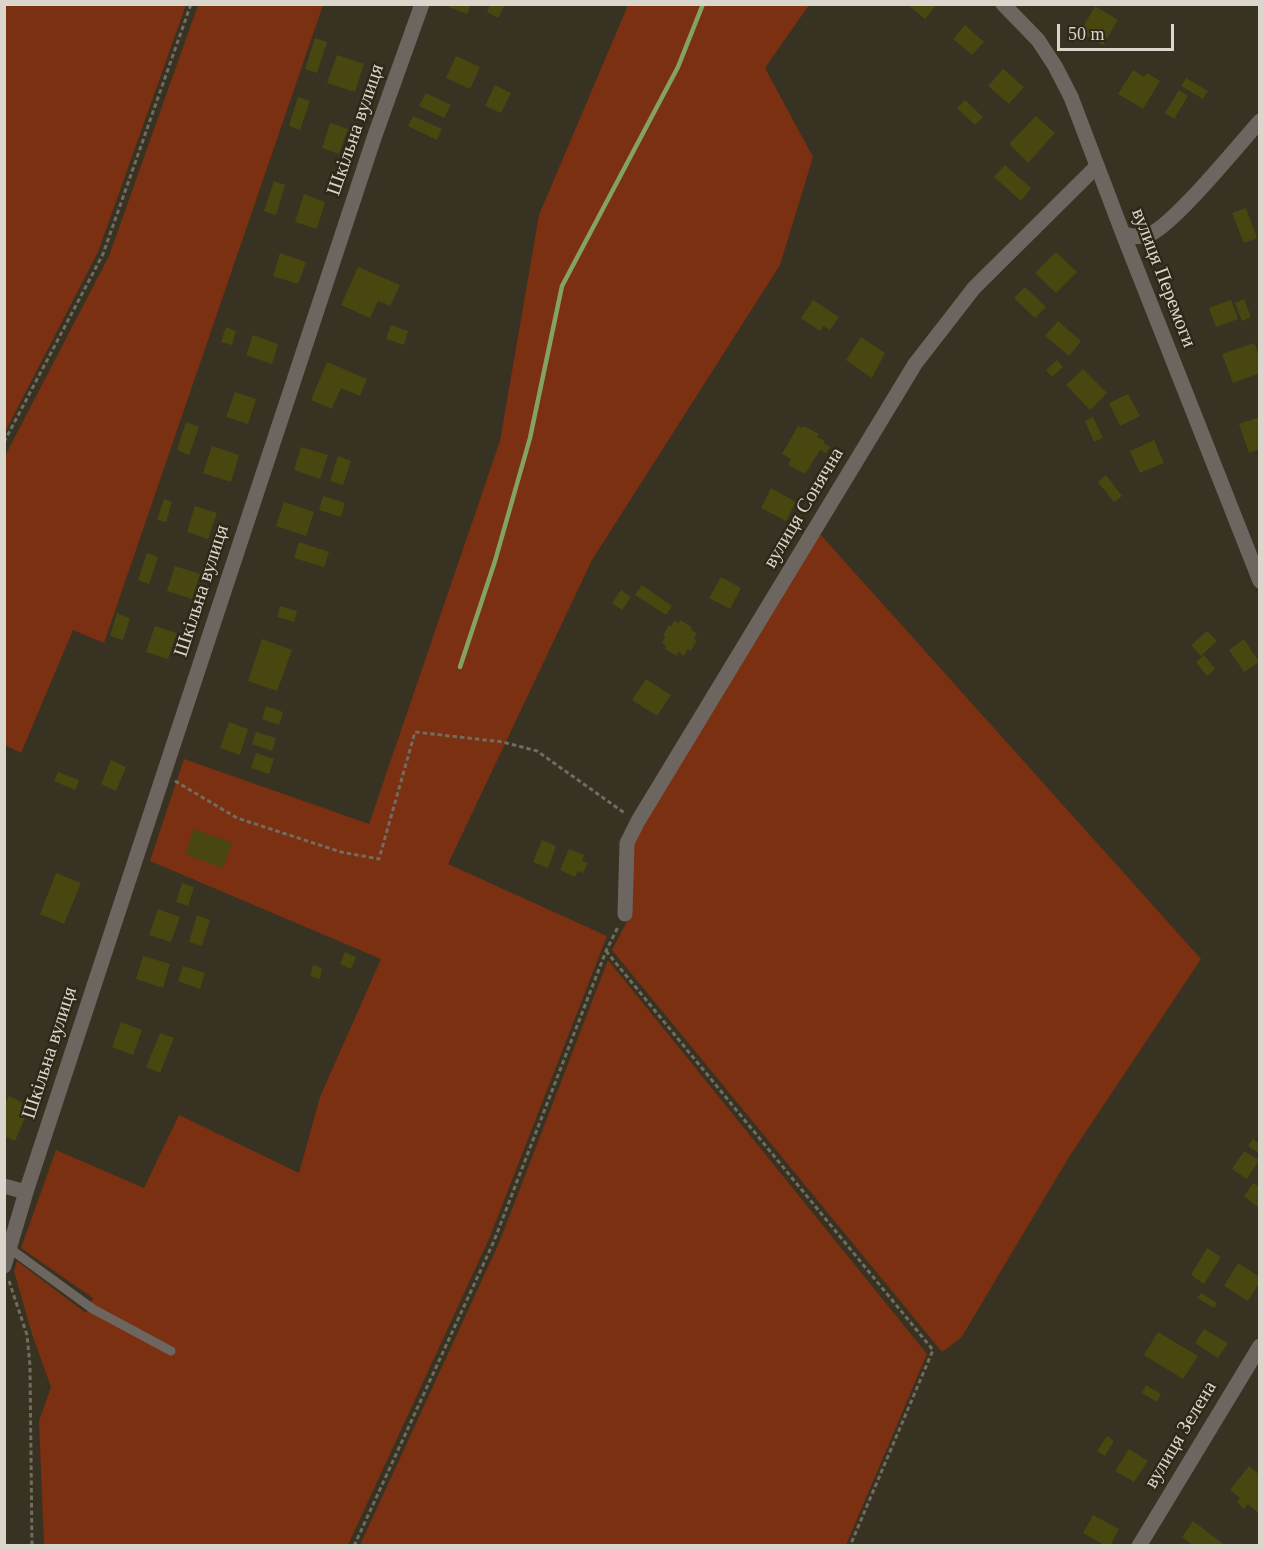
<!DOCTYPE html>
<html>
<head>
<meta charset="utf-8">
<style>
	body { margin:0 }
	#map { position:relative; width:1264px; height:1550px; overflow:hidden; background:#383223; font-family:"Times New Roman",serif }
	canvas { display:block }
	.frame { position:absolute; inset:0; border:6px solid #dad6cc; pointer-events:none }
	.scale { position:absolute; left:1057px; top:24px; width:117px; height:27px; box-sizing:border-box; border:3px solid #dad6cc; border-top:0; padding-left:8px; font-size:18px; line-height:21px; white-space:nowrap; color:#dad6cc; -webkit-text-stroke:4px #2e2819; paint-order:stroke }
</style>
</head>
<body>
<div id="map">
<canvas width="1264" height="1550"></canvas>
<div class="frame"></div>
<div class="scale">50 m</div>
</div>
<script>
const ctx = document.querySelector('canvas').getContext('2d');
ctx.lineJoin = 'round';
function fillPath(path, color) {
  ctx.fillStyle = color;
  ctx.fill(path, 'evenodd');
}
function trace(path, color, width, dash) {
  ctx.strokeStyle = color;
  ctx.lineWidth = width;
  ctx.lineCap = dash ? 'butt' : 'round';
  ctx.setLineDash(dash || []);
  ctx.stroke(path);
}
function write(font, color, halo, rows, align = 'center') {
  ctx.font = font + ' "Times New Roman",serif';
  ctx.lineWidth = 5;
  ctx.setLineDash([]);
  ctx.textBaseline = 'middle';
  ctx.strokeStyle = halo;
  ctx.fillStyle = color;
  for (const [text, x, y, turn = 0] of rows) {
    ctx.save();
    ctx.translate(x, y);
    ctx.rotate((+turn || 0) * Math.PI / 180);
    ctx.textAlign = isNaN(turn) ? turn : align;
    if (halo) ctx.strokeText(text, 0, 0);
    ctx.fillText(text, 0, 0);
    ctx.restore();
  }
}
const green = new Path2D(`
	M5 4 186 5 98 252 5 432Z
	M198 5H323L104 643 73 630 21 753 5 745V456L109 256Z
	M628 5H809L765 68 813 157 780 265 592 560 448 864 607 936 489 1239 348 1545H44L39 1421 51 1387 32 1334 14 1271 17 1261 86 1313 93 1298 21 1248 56 1150 144 1188 179 1115 299 1173 320 1097 381 959 150 861 184 759 369 824 500 441 539 215Z
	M820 534 1201 959 1069 1157 961 1338 942 1352 612 950 631 914 633 845 643 824Z
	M608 960 927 1354 846 1545H360L499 1243Z`);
const stream = new Path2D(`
	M460 667 495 561 530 438 562 286 678 67 703 4`);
const building = new Path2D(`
	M450 4H471L467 14 449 7Z
	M490 4H505L498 18 487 12Z
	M907 4H937L925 19Z
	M1095 6 1118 20 1103 45 1080 32Z
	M965 25 984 42 972 55 953 39Z
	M315 38 327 42 317 73 305 69Z
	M337 55 364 64 355 92 327 83Z
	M456 56 480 67 470 89 446 78Z
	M1003 69 1024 87 1009 104 988 86Z
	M1133 70 1144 77 1147 73 1160 81 1143 109 1118 94Z
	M1186 78 1208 91 1203 99 1181 86Z
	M495 85 511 93 501 113 485 106Z
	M1179 90 1188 96 1174 119 1165 113Z
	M426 93 451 105 444 118 419 106Z
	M298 97 310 101 300 130 289 126Z
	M965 100 983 117 975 125 957 108Z
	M413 116 442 129 437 140 408 126Z
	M1036 116 1055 133 1028 163 1009 144Z
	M330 123 348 129 339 154 322 148Z
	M1005 165 1031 188 1021 201 994 177Z
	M274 181 285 185 276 215 264 211Z
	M304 194 325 202 317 229 295 222Z
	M1246 208 1257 238 1244 243 1232 213Z
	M1056 252 1077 272 1056 293 1035 273Z
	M280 253 306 262 298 284 273 276Z
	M358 267 400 285 390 306 378 301 370 318 341 305Z
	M1025 287 1046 307 1035 318 1014 298Z
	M1244 299 1251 317 1242 321 1235 303Z
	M813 300 839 317 830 330 823 326 820 331 801 318Z
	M1231 300 1238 319 1216 327 1209 308Z
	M1058 321 1081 341 1069 356 1045 336Z
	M391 325 408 331 404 345 386 339Z
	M226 327 236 331 232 345 221 342Z
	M253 335 278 344 272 364 246 355Z
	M861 337 885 353 872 378 846 360Z
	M1254 343 1260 357V373L1233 383 1222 354Z
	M1057 360 1063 367 1052 377 1046 370Z
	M327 362 367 379 360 396 341 388 332 409 311 400Z
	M1083 369 1107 393 1090 410 1066 385Z
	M235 392 256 399 248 424 226 417Z
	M1128 394 1140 416 1120 426 1109 403Z
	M1093 417 1103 438 1094 442 1085 421Z
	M1260 417V449L1249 453 1239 424Z
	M186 422 199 427 189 455 177 450Z
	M798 426 802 428 804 426 819 434 817 437 825 441 823 443 830 447 826 453 820 450 805 474 788 465 791 459 782 454Z
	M1154 440 1164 463 1140 473 1130 451Z
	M212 446 239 455 231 482 203 473Z
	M301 447 328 455 320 479 294 470Z
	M338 456 351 461 343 485 330 481Z
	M1106 475 1122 496 1114 502 1098 482Z
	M771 488 796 502 786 521 761 508Z
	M323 496 345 503 341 517 319 510Z
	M164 499 172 502 166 522 157 520Z
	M284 502 314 512 306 536 276 526Z
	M195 506 217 513 208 539 187 532Z
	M299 542 329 552 324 567 294 558Z
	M147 553 158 557 149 584 138 580Z
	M175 566 200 574 192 599 167 591Z
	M721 577 741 588 730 609 709 598Z
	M642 585 672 606 666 615 635 595Z
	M621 590 631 597 622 610 612 603Z
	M280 606 297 611 294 622 277 617Z
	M117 613 130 618 123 640 110 636Z
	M680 620 692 627 691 630 697 633 694 639 697 640 691 651 688 649 684 656 678 652 677 656 665 649 666 646 662 643 665 637 663 636 669 625 671 626 674 621 679 623Z
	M155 626 177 633 168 659 146 652Z
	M1207 631 1217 641 1201 656 1191 645Z
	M262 639 292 650 277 691 248 681Z
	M1244 639 1259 662 1244 672 1229 650Z
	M1204 655 1215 669 1207 676 1196 662Z
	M646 679 671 695 657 716 632 700Z
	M266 706 283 712 279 725 262 719Z
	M229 722 248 729 240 755 220 748Z
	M256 732 276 738 272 751 252 744Z
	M256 753 274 759 269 774 251 768Z
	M111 760 126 767 116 791 101 784Z
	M58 772 79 780 75 790 54 781Z
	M194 829 232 843 223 868 185 854Z
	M542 840 556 846 548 868 533 862Z
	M569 849 584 855 582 861 588 863 583 873 578 871 575 877 560 870Z
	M56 873 81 883 64 924 40 914Z
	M182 883 194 887 188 906 176 902Z
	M158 909 180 917 171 942 149 935Z
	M197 915 210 920 202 946 189 942Z
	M345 952 356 957 351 969 340 964Z
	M143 956 170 964 163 988 136 979Z
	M313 965 322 968 320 979 310 976Z
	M183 966 205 973 200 989 178 981Z
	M121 1022 142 1030 133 1055 112 1047Z
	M160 1033 174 1038 160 1073 146 1067Z
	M9 1096 30 1106 15 1141 4 1136V1106Z
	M1253 1139 1260 1144V1154L1248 1146Z
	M1244 1151 1259 1160 1247 1179 1232 1169Z
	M1253 1183 1260 1187V1209L1244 1196Z
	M1207 1248 1221 1257 1204 1284 1191 1275Z
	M1238 1263 1260 1277V1282L1248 1301 1224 1286Z
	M1201 1293 1217 1303 1214 1308 1197 1298Z
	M1204 1329 1228 1343 1218 1358 1195 1343Z
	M1158 1332 1198 1356 1183 1379 1144 1355Z
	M1146 1385 1161 1394 1157 1402 1142 1393Z
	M1107 1436 1114 1441 1105 1456 1097 1451Z
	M1129 1449 1148 1461 1134 1482 1115 1471Z
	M1249 1466 1260 1475 1258 1513 1248 1504 1244 1509 1237 1502 1240 1498 1230 1490Z
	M1093 1515 1119 1529 1110 1546H1106L1083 1533Z
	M1193 1521 1226 1546H1194L1182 1537Z`);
const path = new Path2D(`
	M4 442 103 254 191 4
	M175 781 237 818 341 852 379 859 415 732 503 742 537 751 626 814
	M606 951 933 1350 850 1546
	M9 1281 27 1335 30 1366 32 1546
	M354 1546 494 1241 606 951 618 927`);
const lane = new Path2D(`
	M9 1248 93 1309 171 1351`);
const street = new Path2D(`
	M1003 4 1038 40 1055 66 1071 97 1123 234 1260 581
	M1123 234C1129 235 1139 238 1146 236 1171 229 1239 144 1260 121
	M625 914 627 843 638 821 915 364 974 288 1097 166
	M4 1186 26 1192
	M4 1266 26 1192 164 773 374 138 422 4
	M1139 1546 1260 1346`);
const streetNames = [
	["Шкільна вулиця",356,130,-71],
	["вулиця Перемоги",1163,278,69],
	["вулиця Сонячна",804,508,-59],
	["Шкільна вулиця",202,591,-72],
	["Шкільна вулиця",50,1053,-72],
	["вулиця Зелена",1181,1435,-59]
];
fillPath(green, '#7a3011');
trace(stream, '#83a264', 4.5);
fillPath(building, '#47470f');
trace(path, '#726c5f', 3, [4.5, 3]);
trace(lane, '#6d6660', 9);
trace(street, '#6d6660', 15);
write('20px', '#dad6cc', '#2e2819', streetNames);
</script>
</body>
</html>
